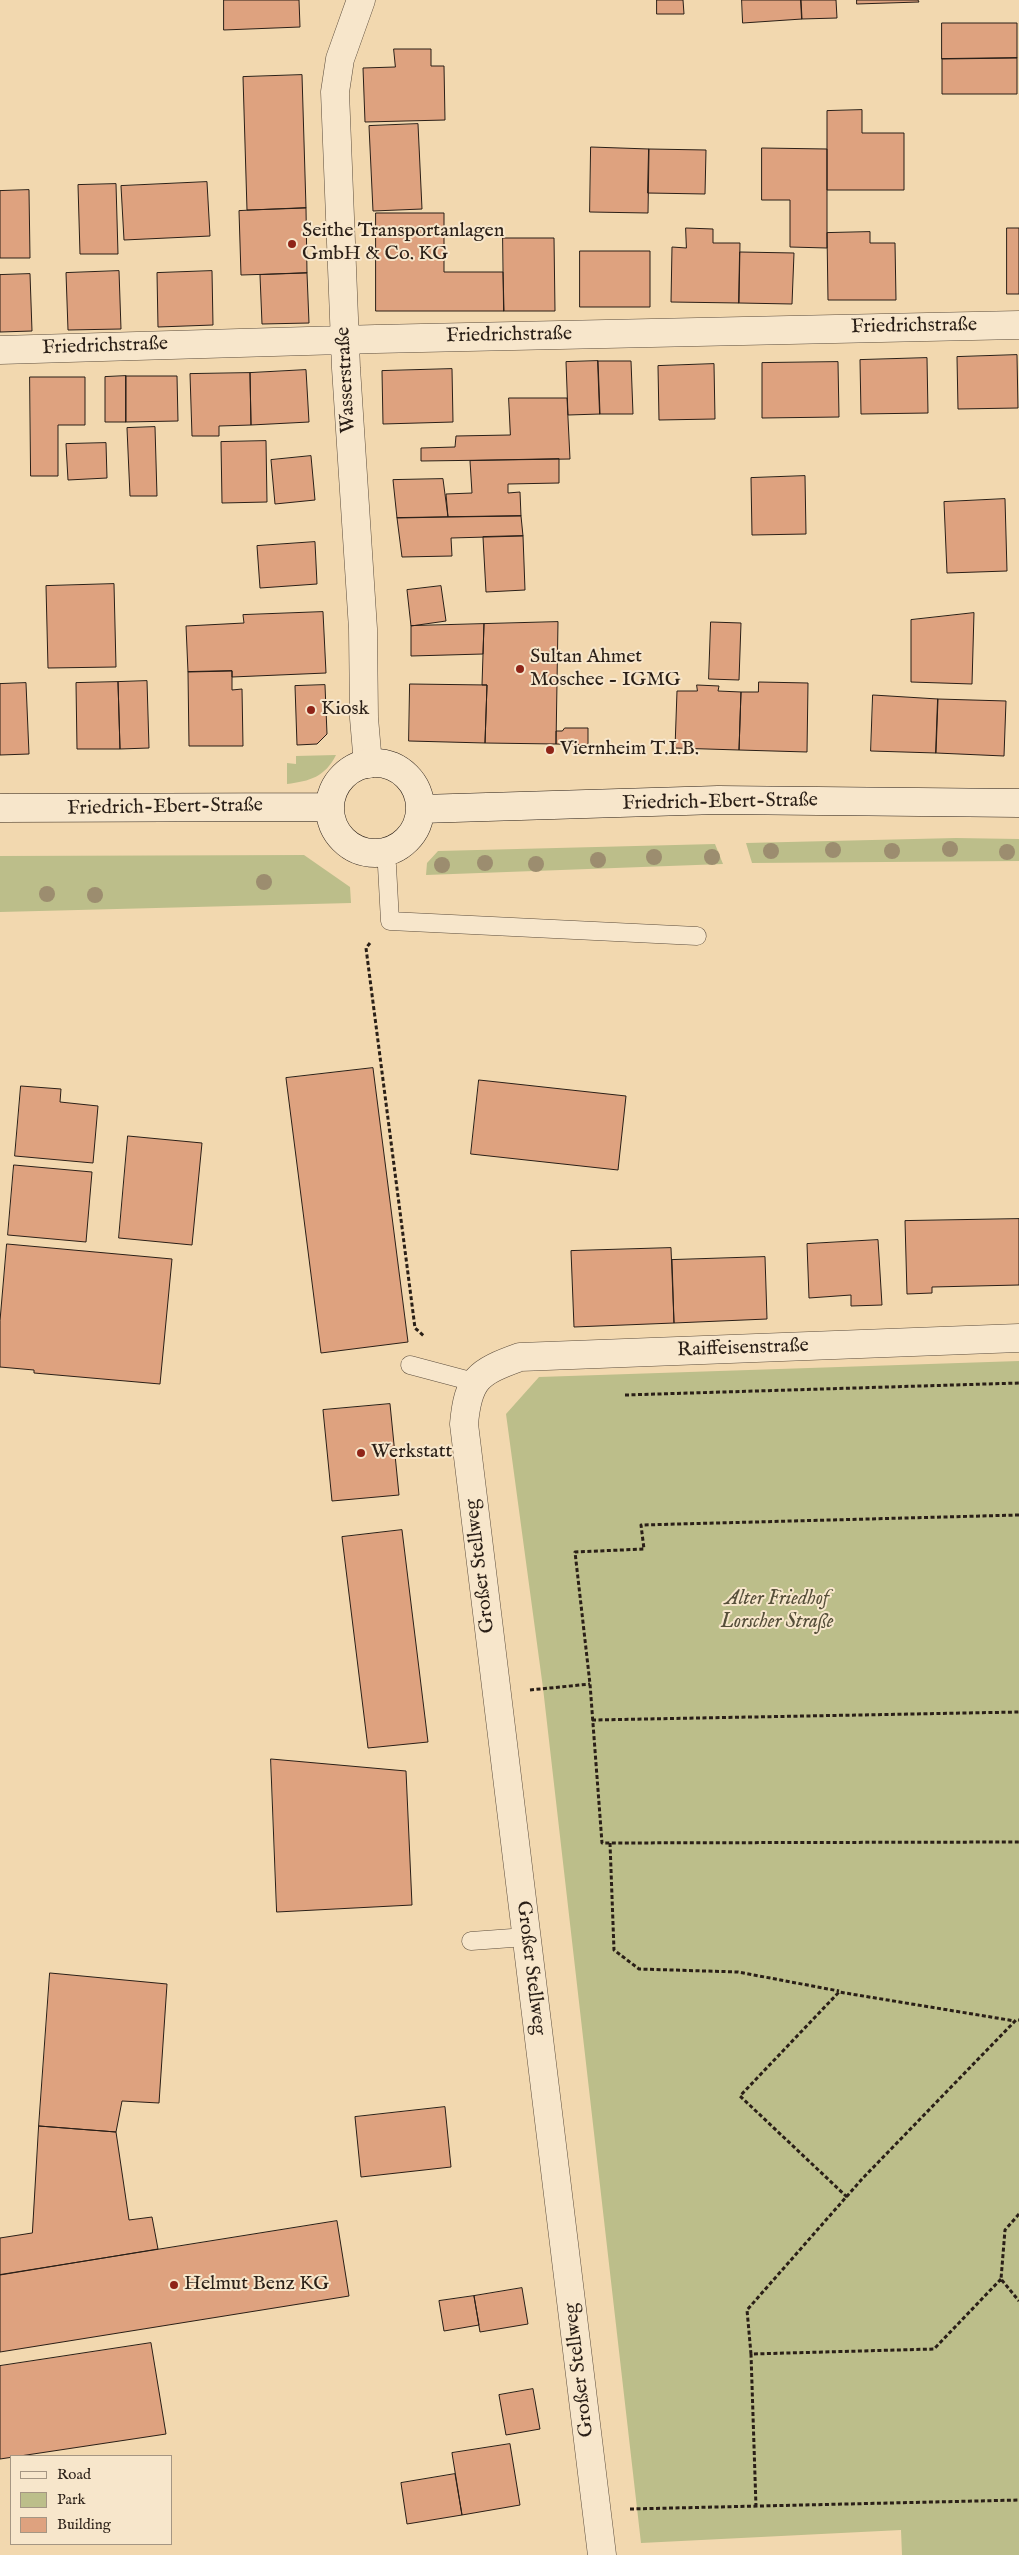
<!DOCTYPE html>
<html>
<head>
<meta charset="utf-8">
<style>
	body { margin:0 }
	#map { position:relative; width:1019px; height:2555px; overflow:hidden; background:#f2d8af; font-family:"IM FELL English",serif }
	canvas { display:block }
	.legend { position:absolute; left:10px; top:2455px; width:162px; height:90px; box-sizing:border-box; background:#f7e6cb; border:1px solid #a59683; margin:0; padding:6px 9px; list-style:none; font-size:15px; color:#2a1f17 }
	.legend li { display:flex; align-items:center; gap:10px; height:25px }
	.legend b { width:25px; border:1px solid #a59683 }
</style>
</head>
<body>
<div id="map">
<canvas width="1019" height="2555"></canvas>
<ul class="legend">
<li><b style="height:6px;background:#f7e6cb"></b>Road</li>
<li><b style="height:14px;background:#bcbe8a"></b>Park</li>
<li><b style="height:14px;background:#dea27f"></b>Building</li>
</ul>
</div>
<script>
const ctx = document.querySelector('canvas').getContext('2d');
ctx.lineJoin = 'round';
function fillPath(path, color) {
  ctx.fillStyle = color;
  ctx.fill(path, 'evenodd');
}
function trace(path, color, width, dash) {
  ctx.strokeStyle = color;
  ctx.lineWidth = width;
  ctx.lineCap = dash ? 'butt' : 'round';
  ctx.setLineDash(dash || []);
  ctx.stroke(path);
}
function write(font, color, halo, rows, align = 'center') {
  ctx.font = font + ' "IM FELL English",serif';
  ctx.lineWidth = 4;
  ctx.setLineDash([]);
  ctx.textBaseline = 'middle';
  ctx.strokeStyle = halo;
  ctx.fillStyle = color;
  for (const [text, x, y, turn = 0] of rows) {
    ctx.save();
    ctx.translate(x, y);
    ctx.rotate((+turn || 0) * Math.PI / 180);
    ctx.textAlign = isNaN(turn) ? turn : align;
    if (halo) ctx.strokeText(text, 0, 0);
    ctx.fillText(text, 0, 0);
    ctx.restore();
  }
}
const green = new Path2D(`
	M336 755C325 777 310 781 287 784V763L296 764V756Z
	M956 838 1019 839V861L752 863 746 843Z
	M715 844 723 864 426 875 427 863 438 851Z
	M304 855 350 887 351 903 0 912V856Z
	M1019 1361V2555H902L901 2530 641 2543 543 1688 506 1414 539 1377Z`);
const building = new Path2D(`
	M224 0H299L300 27 224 30Z
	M657 0H683L684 14H657Z
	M742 0H801L802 19 743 23Z
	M801 0H836L837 18 802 19Z
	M857 0H918L919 2 857 4Z
	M942 23H1017V58L942 59Z
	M394 49H431V66H444L445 120 365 122 363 68 395 67Z
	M1017 58V94H942V59Z
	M302 75 306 208 247 210 243 77Z
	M862 110V133H904V190H827V111Z
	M418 124 422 209 373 211 369 126Z
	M591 147 649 149 648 213 590 212Z
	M762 148 827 149V248L790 247V200H762Z
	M649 149 706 150 705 194 648 193Z
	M207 182 210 236 124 240 121 186Z
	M116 184 118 254H80L78 185Z
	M29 190 30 258H0V191Z
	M306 208 307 273 241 275 239 211Z
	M376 213H444V272H503L504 311H376Z
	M686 228 713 229V243H740L739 303 671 302 672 247 686 248Z
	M1007 228H1019V294H1007Z
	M870 232V243H895L896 300H828L827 233Z
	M503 238H554L555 311H504Z
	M580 251H650V307H580Z
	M740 252 794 253 792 304 739 303Z
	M119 271 121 329 68 330 66 273Z
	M212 271 213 325 158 327 157 273Z
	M307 273 309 323 262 324 260 275Z
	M30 274 32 331 0 332V275Z
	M1017 355 1018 408 958 409 957 357Z
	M927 358 928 413 861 414 860 360Z
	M598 361 600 414 568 415 566 362Z
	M598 361H631L633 414H600Z
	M838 362 839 417 762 418V363Z
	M714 364 715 419 659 420 658 366Z
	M452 369 453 422 383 424 382 371Z
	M306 370 309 422 251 425 250 373Z
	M250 373 251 425 219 426V436H192L190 374Z
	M126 376H177L178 421 126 422Z
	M126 376V422H105V377Z
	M30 377H85V425H58V476H31Z
	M509 398H567L570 459 421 461V448L455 447 456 436 510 435Z
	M155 427 157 496H130L127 428Z
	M266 441 267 502 222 503 221 442Z
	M106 443 107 478 68 480 66 444Z
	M311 456 315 500 275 504 271 460Z
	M559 459V483L508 484V493L520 492 521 516 448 517 446 494 472 493 470 461Z
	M805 476 806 534 752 535 751 478Z
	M443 479 448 517 397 518 393 480Z
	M1005 499 1007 571 947 573 944 502Z
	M521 516 523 536 451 538 452 556 402 557 397 518Z
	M523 536 525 590 486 592 483 537Z
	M315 542 317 584 260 588 257 546Z
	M114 584 116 667 48 668 46 586Z
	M441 586 446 621 411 626 407 590Z
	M323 612 326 673 232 677V671L188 672 186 626 244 623 243 615Z
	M974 613 972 684 911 682V620Z
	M558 622 556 744 485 743 487 685H482L484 624Z
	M711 622 741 623 739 680 709 679Z
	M484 624 483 654 411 656V626Z
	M232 671V690L242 689 243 746H189L188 672Z
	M147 681 149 748 120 749 118 682Z
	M118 682 120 749H77L76 683Z
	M759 682 808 683 807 752 739 750 741 692H758Z
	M26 683 29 754 0 755V684Z
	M410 684 487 685 485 743 409 741Z
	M325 685 327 734 317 744 297 745 295 686Z
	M697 685 719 686 718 691 741 692 739 750 675 748 677 691H697Z
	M873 695 938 699 936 753 871 751Z
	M938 699 1006 701 1004 756 936 753Z
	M565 728H588V745L556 744V731H562Z
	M373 1068 408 1342 321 1353 286 1078Z
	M479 1080 626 1096 618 1170 471 1154Z
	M21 1086 61 1089 60 1102 98 1106 93 1163 15 1156Z
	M128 1136 202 1143 192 1245 119 1238Z
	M14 1165 92 1172 86 1242 8 1235Z
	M1019 1219V1285L932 1287V1293L907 1294 905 1221Z
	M878 1240 882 1305 851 1306V1295L809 1298 807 1244Z
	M7 1244 172 1259 160 1384 34 1373V1370L0 1367V1321Z
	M671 1248 674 1323 574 1327 571 1251Z
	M765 1257 767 1319 674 1323 672 1260Z
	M390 1404 399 1495 332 1501 323 1410Z
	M402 1530 428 1742 368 1748 342 1537Z
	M271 1759 406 1771 412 1905 277 1912Z
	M50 1973 167 1984 159 2103 122 2101 116 2132 39 2126Z
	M445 2107 451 2167 361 2177 355 2117Z
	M39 2126 116 2132 129 2220 152 2217 158 2249 0 2275V2238L32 2233Z
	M337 2221 349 2296 0 2352V2275Z
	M522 2288 528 2324 480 2332 474 2296Z
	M474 2296 479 2325 444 2331 439 2301Z
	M151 2343 166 2434 0 2459V2366Z
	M533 2389 540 2429 506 2435 499 2395Z
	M510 2444 520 2505 462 2515 452 2453Z
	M455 2474 462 2515 407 2524 401 2483Z`);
const path = new Path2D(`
	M370 943 366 948 415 1328 425 1337
	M625 1395 1019 1383
	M1019 1515 641 1525 644 1549 575 1552 590 1684 602 1843 1019 1842
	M530 1690 590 1684
	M592 1720 1019 1712
	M610 1843 614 1950 639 1969 738 1972 839 1991
	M847 2197 740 2096 839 1992 1015 2021
	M1019 2214 1005 2230 1001 2279 1019 2301
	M751 2354 747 2310 862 2179 1016 2020H1019
	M756 2507 751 2354 934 2349 1001 2279
	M630 2509 1019 2500`);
const lane = new Path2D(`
	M383 853 387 866 390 921 697 936
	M410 1365 474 1382
	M471 1941 526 1937`);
const street = new Path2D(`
	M361 0 340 59 335 92 346 368 363 629 364 718 368 764
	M0 350 376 339 1019 325
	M602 2555 464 1424C468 1379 478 1372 520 1357L1019 1338`);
const secondary = new Path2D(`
	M330 808a45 45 0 1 1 90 0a45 45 0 1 1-90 0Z
	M0 808 330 807
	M421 809 718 800 1019 803`);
const trees = [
	[950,849],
	[833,850],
	[771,851],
	[892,851],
	[1007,852],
	[654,857],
	[712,857],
	[598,860],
	[485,863],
	[536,864],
	[442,865],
	[264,882],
	[47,894],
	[95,895]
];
const markers = [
	[292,244,5,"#8f2418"],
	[520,669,5,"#8f2418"],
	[311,710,5,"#8f2418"],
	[550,750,5,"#8f2418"],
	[361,1453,5,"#8f2418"],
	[174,2285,5,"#8f2418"]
];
const poiNames = [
	["Seithe Transportanlagen",302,232],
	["GmbH & Co. KG",302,255],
	["Sultan Ahmet",530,658],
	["Moschee - IGMG",530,681],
	["Kiosk",321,710],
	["Viernheim T.I.B.",560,750],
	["Werkstatt",371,1453],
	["Helmut Benz KG",184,2285]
];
const streetNames = [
	["Friedrichstraße",914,327,-1],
	["Friedrichstraße",509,336,-1],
	["Friedrichstraße",105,347,-2],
	["Wasserstraße",347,380,-93],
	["Friedrich-Ebert-Straße",720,803,-1],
	["Friedrich-Ebert-Straße",165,808,-1],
	["Raiffeisenstraße",743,1349,-2],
	["Großer Stellweg",481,1566,-97],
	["Großer Stellweg",530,1968,83],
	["Großer Stellweg",580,2370,-97]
];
const parkNames = [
	["Alter Friedhof",777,1600],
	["Lorscher Straße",777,1623]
];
fillPath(green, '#bcbe8a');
fillPath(building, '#dea27f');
trace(building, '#2a1f17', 1);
trace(lane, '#5c4d3d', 19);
trace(street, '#5c4d3d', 29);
trace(secondary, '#2a1f17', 29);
trace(path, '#2a1f17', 3, [4, 2.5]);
trace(lane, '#f7e6cb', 18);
trace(street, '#f7e6cb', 28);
trace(secondary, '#f7e6cb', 28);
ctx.fillStyle = '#9c8d6f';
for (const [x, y] of trees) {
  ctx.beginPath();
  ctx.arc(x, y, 8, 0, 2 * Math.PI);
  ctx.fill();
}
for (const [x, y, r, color] of markers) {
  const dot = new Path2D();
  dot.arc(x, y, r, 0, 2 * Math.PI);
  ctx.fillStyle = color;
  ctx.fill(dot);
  trace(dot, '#f7e6cb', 2);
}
write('20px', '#2a1f17', '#f7e6cb', poiNames, 'left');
write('20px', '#2a1f17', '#f7e6cb', streetNames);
write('italic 20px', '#564f3a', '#f7e6cb', parkNames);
</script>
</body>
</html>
